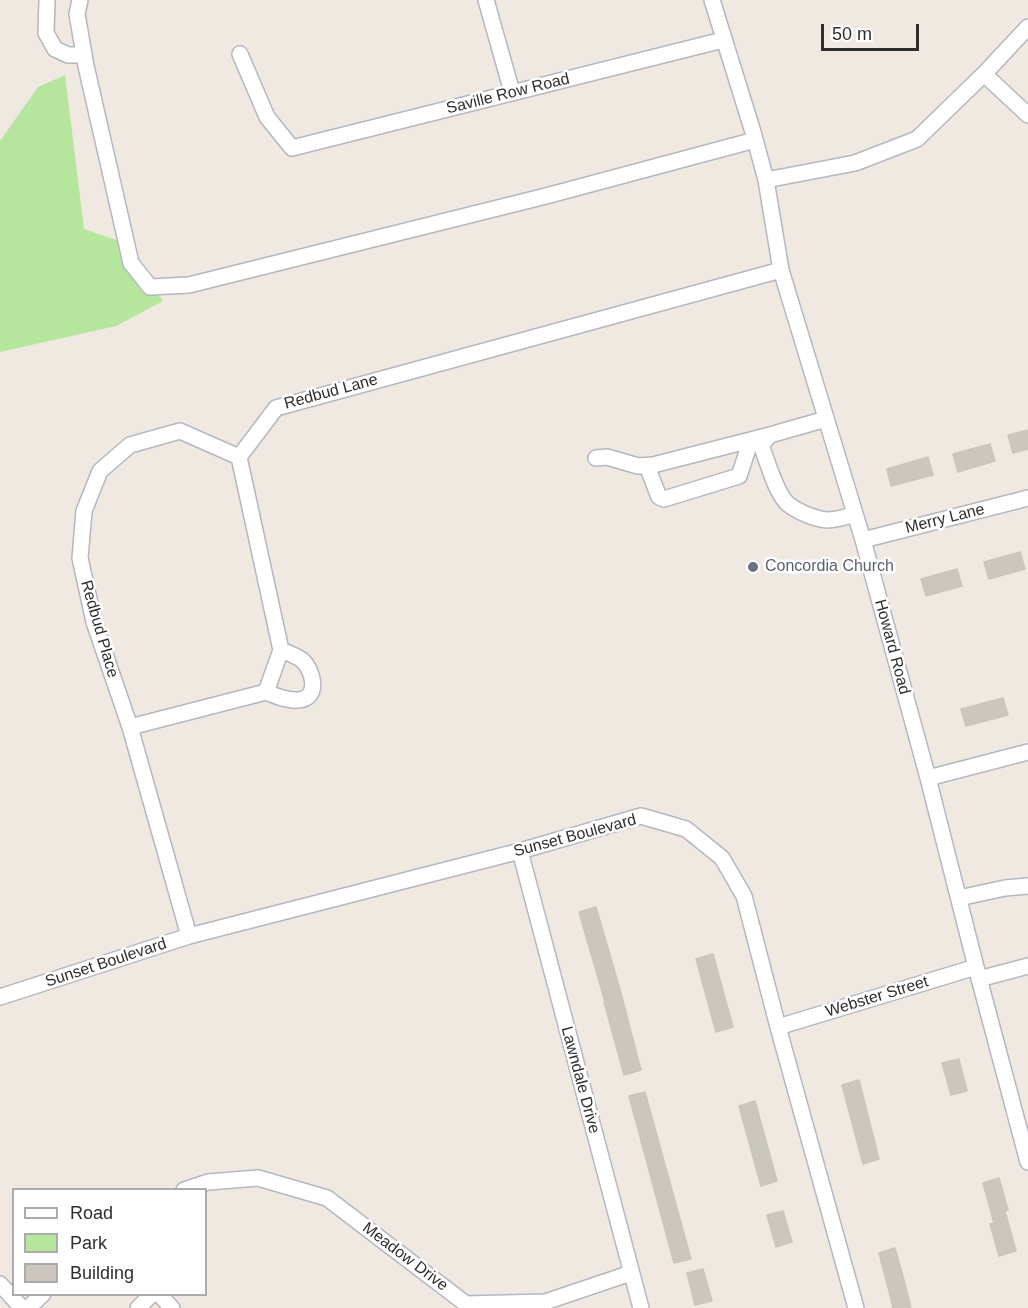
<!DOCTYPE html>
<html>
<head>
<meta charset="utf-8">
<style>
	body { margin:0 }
	#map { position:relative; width:1028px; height:1308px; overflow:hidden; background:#efe9e1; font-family:Helvetica,sans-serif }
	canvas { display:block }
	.legend { position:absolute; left:12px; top:1188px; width:195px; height:108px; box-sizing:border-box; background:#fff; border:2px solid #ababab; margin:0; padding:8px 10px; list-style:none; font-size:18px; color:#2e2e2e }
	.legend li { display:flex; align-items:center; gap:12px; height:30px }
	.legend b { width:30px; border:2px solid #ababab }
	.scale { position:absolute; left:821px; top:24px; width:98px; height:27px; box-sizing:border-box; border:3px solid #2e2e2e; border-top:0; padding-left:8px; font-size:18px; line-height:21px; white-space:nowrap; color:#2e2e2e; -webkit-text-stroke:4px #fff; paint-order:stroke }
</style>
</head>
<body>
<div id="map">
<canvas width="1028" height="1308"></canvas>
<ul class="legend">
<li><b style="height:8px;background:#fff"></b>Road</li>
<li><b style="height:16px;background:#b6e59e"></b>Park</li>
<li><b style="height:16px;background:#cbc7bf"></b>Building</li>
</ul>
<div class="scale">50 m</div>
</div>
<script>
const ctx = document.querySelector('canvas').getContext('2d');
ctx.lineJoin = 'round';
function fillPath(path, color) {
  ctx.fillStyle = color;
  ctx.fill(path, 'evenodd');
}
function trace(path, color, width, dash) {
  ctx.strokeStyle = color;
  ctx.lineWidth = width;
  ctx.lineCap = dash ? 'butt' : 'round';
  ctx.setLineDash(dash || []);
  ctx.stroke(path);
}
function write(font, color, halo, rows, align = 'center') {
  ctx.font = font + ' Helvetica,sans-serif';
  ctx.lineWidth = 5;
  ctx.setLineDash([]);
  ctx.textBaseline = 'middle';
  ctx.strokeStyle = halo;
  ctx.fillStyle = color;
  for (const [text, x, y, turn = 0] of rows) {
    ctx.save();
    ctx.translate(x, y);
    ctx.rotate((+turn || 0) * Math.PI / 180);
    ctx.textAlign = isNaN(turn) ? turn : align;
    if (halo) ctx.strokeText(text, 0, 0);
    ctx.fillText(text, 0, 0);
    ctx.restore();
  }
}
const green = new Path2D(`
	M65 75 84 229 116 240 163 301 116 326 0 352V141L38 87Z`);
const building = new Path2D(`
	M1028 430V449L1013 453 1008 435Z
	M990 444 995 461 958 472 953 454Z
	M928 457 933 475 891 486 887 469Z
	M1020 552 1025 569 989 579 984 562Z
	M957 569 962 586 926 596 921 579Z
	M1003 698 1008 715 966 726 961 709Z
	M596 907 619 986 641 1070 624 1075 604 1002H605L579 912Z
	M713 954 733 1027 716 1032 696 959Z
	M959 1059 967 1091 951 1095 942 1063Z
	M859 1080 879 1159 863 1164 842 1085Z
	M645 1092 691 1259 674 1263 629 1096Z
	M755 1101 777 1181 761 1186 739 1106Z
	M999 1178 1008 1210 1005 1211 1016 1251 999 1256 990 1224 994 1223 983 1183Z
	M783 1211 792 1242 776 1247 767 1215Z
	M895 1248 904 1280 911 1308H893L890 1295 879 1253Z
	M703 1269 712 1301 695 1305 687 1273Z`);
const minor = new Path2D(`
	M47 0 46 33 55 49 68 55H84
	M80 0 77 14 86 66 131 263 150 287 189 285 546 196 755 140
	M486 0 512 92
	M712 0 753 132 766 180 781 270 863 540 928 778 976 967 1028 1162
	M240 54 267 117 292 148 723 40
	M984 74 1028 115
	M766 180 855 163 917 139 984 74 1028 27
	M826 419 770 435 761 445C767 460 776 494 788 504 798 512 815 519 827 520 837 520 846 517 855 514
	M596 458 607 457 638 466 653 465 770 435
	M647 466 659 497 664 499 739 476 751 440
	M863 540 1028 498
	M266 692C276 696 287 701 298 700 320 699 314 671 302 660 297 656 288 653 281 650
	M130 727 266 692 281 650 239 457 276 408 781 270
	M928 778 1028 752
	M520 851 641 1308
	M959 898 1005 888 1028 886
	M189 936 130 727 94 622 80 558 84 511 100 471 130 445 180 431 239 457
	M979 979 1028 966
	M0 997 189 936 520 851 641 816 686 829 722 858 744 896 778 1027 856 1308
	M778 1027 976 967
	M184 1190 208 1182 258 1178 327 1198 466 1304 545 1302 631 1273
	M0 1284 22 1308
	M159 1294 172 1308
	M28 1308 43 1294
	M138 1308 152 1294`);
const markers = [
	[753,567,6,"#6b7280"]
];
const streetNames = [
	["Saville Row Road",508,94,-14],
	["Redbud Lane",331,392,-15],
	["Merry Lane",945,519,-14],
	["Redbud Place",99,629,74],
	["Howard Road",892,647,75],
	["Sunset Boulevard",575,836,-15],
	["Sunset Boulevard",106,963,-18],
	["Webster Street",877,997,-17],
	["Lawndale Drive",580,1080,75],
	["Meadow Drive",405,1257,37]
];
const worshipNames = [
	["Concordia Church",765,567]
];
fillPath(green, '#b6e59e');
fillPath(building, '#cbc7bf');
trace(building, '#cbc5ba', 1.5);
trace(minor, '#b4b7c1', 18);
trace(minor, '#fff', 15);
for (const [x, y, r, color] of markers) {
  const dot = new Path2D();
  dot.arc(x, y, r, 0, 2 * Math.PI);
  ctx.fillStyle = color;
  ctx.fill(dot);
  trace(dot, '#fff', 2);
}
write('16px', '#2e2e2e', '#fff', streetNames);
write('16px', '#5b616d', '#fff', worshipNames, 'left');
</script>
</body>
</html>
